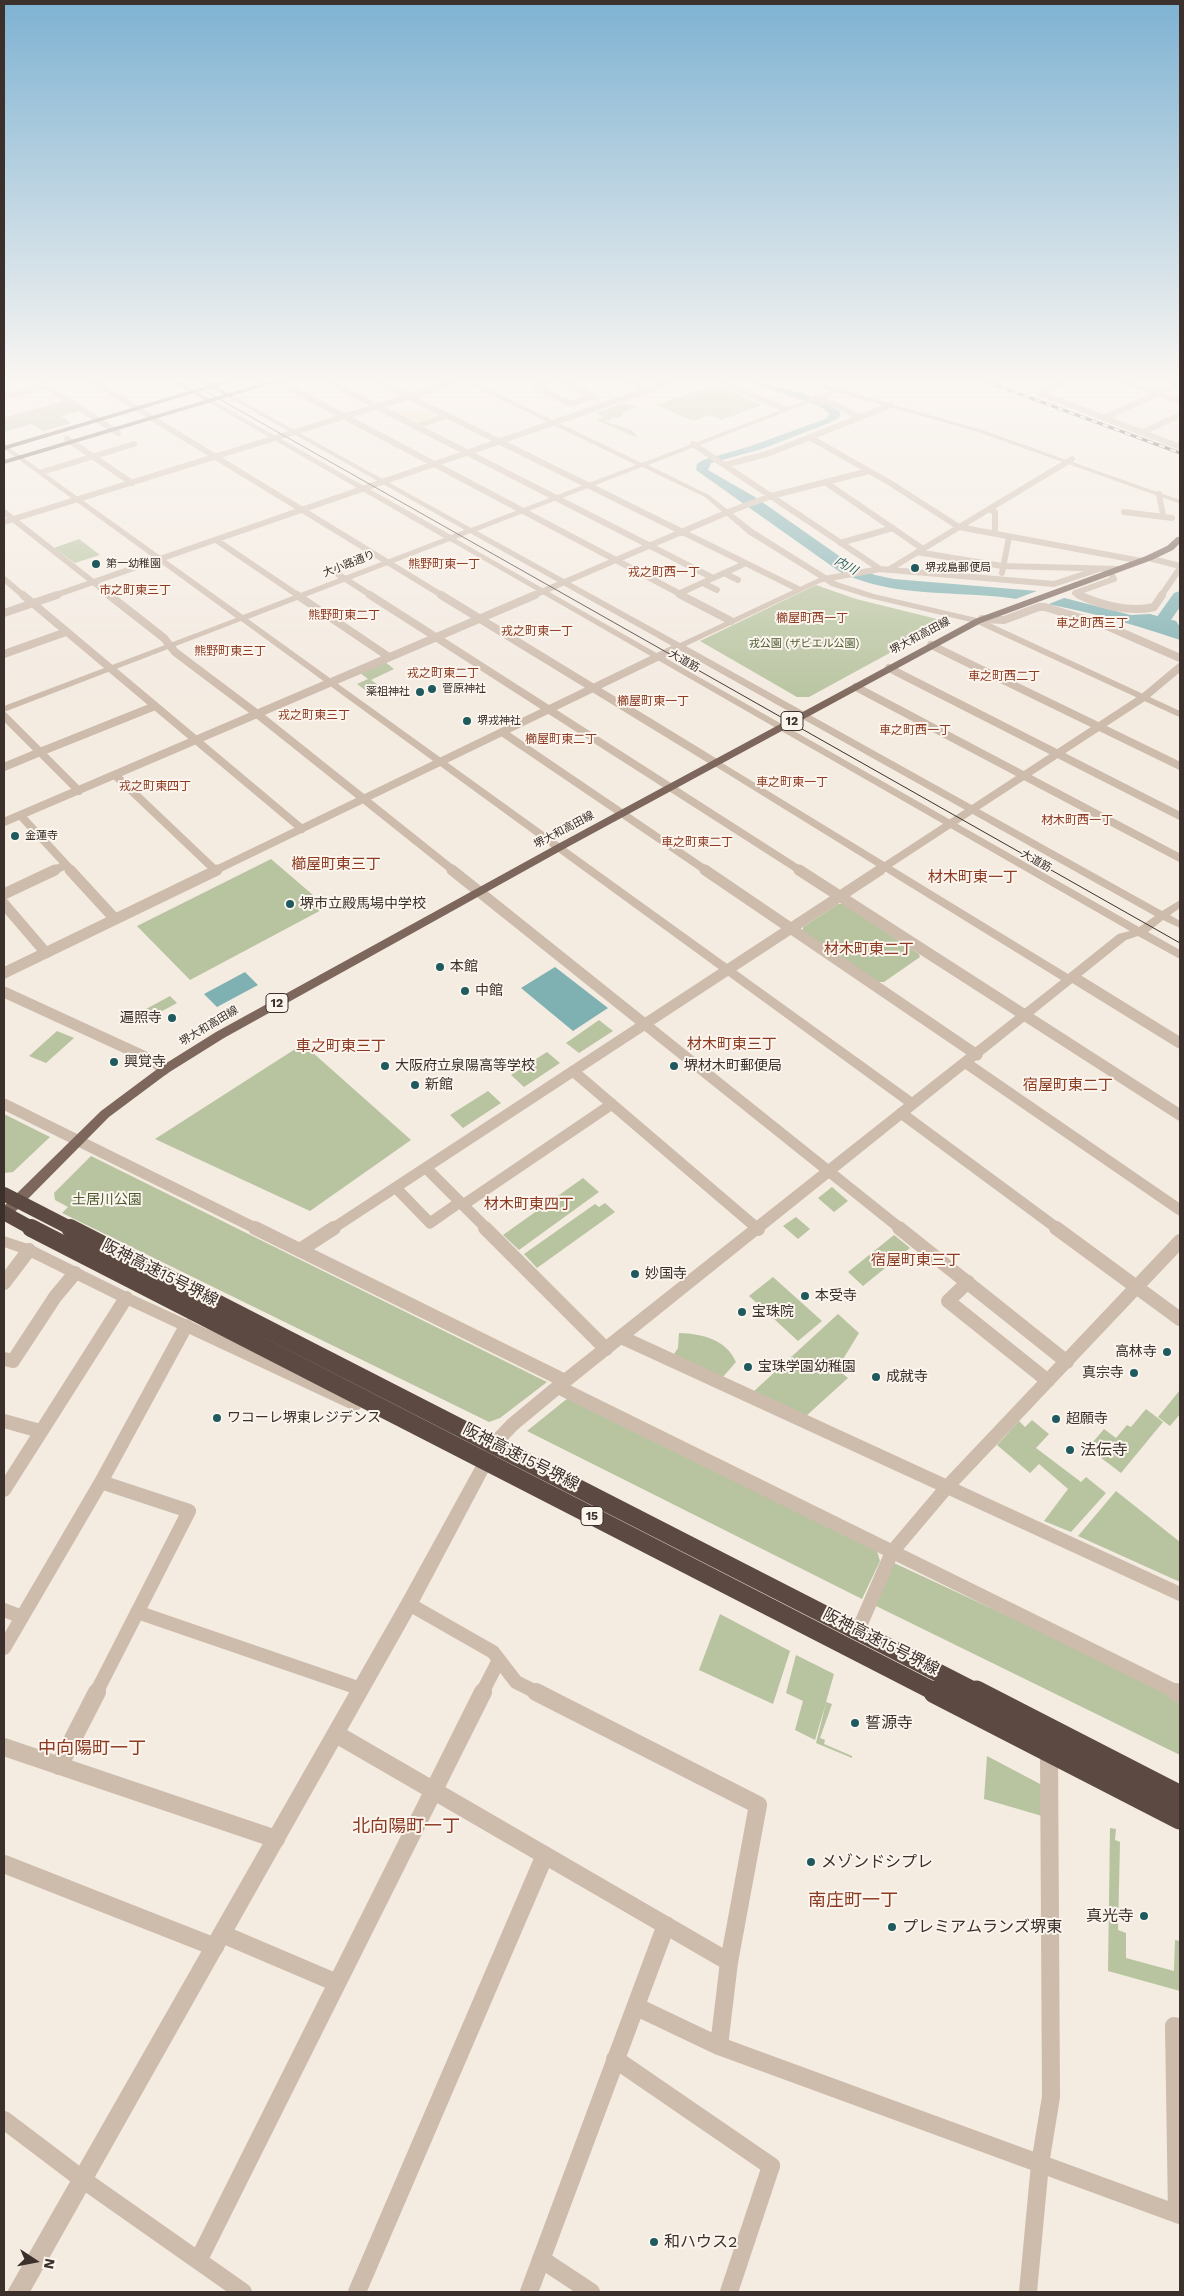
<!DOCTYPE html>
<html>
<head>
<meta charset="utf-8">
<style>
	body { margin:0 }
	#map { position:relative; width:1184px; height:2296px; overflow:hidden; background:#f4ebe1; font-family:"Work Sans",sans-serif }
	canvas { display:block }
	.frame { position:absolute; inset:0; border:5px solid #3b302b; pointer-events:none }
	.north { position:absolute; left:10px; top:2236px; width:50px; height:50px; -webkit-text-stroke:4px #fbf5ee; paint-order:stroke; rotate:101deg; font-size:14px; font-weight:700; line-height:20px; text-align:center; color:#3b302b }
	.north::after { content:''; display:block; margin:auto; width:18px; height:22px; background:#3b302b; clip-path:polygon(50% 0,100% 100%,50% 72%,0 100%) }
</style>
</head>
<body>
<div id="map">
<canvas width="1184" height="2296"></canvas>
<div class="frame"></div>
<div class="north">N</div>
</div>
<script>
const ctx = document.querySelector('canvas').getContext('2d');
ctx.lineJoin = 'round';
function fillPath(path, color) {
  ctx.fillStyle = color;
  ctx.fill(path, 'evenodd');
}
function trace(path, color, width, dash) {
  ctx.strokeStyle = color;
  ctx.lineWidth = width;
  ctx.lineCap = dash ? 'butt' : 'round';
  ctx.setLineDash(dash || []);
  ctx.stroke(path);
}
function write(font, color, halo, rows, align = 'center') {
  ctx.font = font + ' "Work Sans","Noto Sans JP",sans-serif';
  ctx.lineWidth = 4;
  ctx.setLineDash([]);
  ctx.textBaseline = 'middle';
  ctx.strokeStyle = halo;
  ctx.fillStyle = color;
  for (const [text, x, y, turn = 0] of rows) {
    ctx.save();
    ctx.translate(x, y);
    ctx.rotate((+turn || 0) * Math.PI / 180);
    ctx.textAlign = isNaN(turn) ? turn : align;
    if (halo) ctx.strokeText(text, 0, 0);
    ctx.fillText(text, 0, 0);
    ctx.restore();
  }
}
const green = new Path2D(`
	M715 385 762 405 721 420 710 415 693 421 656 405Z
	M623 403 636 407 622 413 621 417 613 418 609 421 603 420C613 427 632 424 638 438L596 420 603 417 596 413Z
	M70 405 80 411 61 416 71 423 43 431 32 424 4 432V422Z
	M79 539 100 555 75 563 54 548Z
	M816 585 856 599 937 619 941 625 809 697H797L700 641Z
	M385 662 394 669 371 680 381 687 369 693 357 684 368 679 360 673Z
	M271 859 327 907 190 980 137 926Z
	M838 904H843L919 954 920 957 884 982H878L803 931V927Z
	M170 996 177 1003 153 1016 146 1009Z
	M599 1020 613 1031 579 1053 566 1043Z
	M57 1031 74 1038 46 1063 29 1056Z
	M303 1044 411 1140 310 1211 155 1139Z
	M547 1052 560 1063 524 1087 511 1075Z
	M488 1091 501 1103 463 1128 450 1115Z
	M4 1114 50 1137 13 1172 4 1173Z
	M91 1156 547 1382 500 1418 489 1422 62 1213 68 1207 55 1200 54 1193Z
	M583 1178 599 1192 519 1250 503 1235Z
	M832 1187 848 1201 834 1212 818 1198Z
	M605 1203 615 1212 537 1268 524 1254 595 1204 599 1207Z
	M796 1217 810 1229 798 1239 783 1226Z
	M894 1235 910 1248 863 1286 848 1272Z
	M773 1277 822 1321 798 1341 749 1296Z
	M838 1314 859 1333 837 1369 848 1378 805 1417 753 1392Z
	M679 1333C702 1334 726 1339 736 1362L722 1378 672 1357 678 1348Z
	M1180 1390V1414L1170 1426 1158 1417Z
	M568 1398 877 1551 880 1561 862 1599 527 1431Z
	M1146 1409 1163 1422 1121 1473 1088 1448 1104 1429 1116 1438 1127 1425 1131 1427Z
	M1032 1420 1049 1434 1036 1448 1081 1482 1086 1477 1106 1493 1071 1532 1044 1521 1068 1489 1039 1464 1030 1473 997 1445 1019 1421 1025 1427Z
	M1116 1491 1180 1542V1582L1078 1536Z
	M894 1563 1180 1696V1755L874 1605Z
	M720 1614 790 1651 773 1704 699 1670Z
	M796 1655 834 1674 826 1702 832 1704 820 1738 825 1740 824 1744 852 1756V1758L816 1743 826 1703 815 1740 795 1730 803 1701 786 1693Z
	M987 1756 1042 1785V1816L984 1799Z
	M1110 1828 1116 1829 1115 1840 1120 1842 1118 1930 1126 1933V1958L1174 1971 1175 1940 1180 1941V1991L1108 1971Z`);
const sand = new Path2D(`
	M419 409 437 416 416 423 393 412Z`);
const water = new Path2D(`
	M753 383C774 383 823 398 840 412V417L829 423 762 449 711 463 708 470 755 497 855 567 875 575 894 579 1037 591 1131 615 1150 614 1176 621 1180 627V640C1128 622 1072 607 1017 599 958 590 895 599 840 572L696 470 697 464 703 460 751 446 825 419 830 414 819 406Z
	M555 967 608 1008 573 1031 521 988Z
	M245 972 258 985 217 1007 204 994Z`);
const pier = new Path2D(`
	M1042 589 1069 596 1044 606 1013 600Z`);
const river = new Path2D(`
	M1180 591V607L1166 627H1154L1152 624 1154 621 1174 593Z`);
const minorFar4 = new Path2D(`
	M41 383 118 433
	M96 383 143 412
	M281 383 684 596
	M331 383 713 578
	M381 383 798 589
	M547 383 535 387 571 404 594 396
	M565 383 597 398
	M629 383 647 391
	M721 383 786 409
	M1128 383 1180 401
	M1039 393 1180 447
	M1039 393 1062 383
	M4 397 48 385
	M816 397 843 408 858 418
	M147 415 443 596
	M1104 418 1180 384
	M4 421 70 402
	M415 427 446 416
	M1143 432 1180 415
	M809 437 887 481 959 527 1141 561
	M67 439 132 483
	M693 444 880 569
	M725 465 770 453 891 405
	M42 472 134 444
	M825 482 923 549
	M1159 494 1163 515
	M989 509 995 512V529
	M4 512 111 596
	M1124 512 1172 518
	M4 522 453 383
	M216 540 299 596
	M840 543 893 528
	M917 552 1002 566 1119 569
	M1149 558 1180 566
	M888 570 1072 459
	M336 573 372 596
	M724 573 738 580
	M1002 573 1009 537
	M4 579 24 596
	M824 579 880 569 1054 584 1099 569
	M703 583 717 590
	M678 594 744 564
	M53 596 668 383
	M532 596 728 512 771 496 869 471
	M1082 596 1075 593 1114 579 1110 572
	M1161 596 1180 568`);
const minorFar3 = new Path2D(`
	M23 595 302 829
	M109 595 164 638 175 652 256 713 454 871
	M297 595 389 657
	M370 595 801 871
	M441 595 716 763
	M681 595 731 621
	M1079 595C1101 605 1130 613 1154 607L1162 595
	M4 613 57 595
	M982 619 1004 620 1039 607H1045L1107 626 1180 658
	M931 645 1180 766
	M4 654 66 632
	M889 668 1180 816
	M856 687 1180 858
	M4 716 40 752 4 767
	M502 732 707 871
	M115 775 215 870
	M79 791 40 752 155 706
	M21 816 72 871
	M4 822 535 595
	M52 871 66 865
	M214 871 678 647
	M878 871 1144 697 1180 667`);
const minorFar2 = new Path2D(`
	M70 870 115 919
	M452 870 901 1229
	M705 870 977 1055
	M799 870 1180 1115
	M4 894 55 870
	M4 904 46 953
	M4 973 217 870
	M1073 977 1180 1043
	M4 992 152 1060 164 1070
	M966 1063 1180 1210
	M573 1071 758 1229
	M4 1104 257 1229
	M901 1113 1058 1229
	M426 1168 487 1229
	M396 1188 430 1223 460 1202
	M463 1205 612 1104
	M332 1229 880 870`);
const minorFar1 = new Path2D(`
	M255 1228 565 1381
	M485 1228 606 1349
	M756 1228 758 1229
	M899 1228 1067 1362
	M1056 1228 1180 1319
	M300 1250 334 1228
	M968 1282 948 1301 1048 1381
	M4 1283 29 1250
	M621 1337 1180 1594
	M4 1359 13 1361 55 1297 75 1273
	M558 1387 1179 1693
	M4 1421 40 1431
	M4 1490 126 1298
	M409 1604 493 1652 516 1682 538 1693
	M4 1610 22 1617
	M137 1612 361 1689
	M860 1626 892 1552 947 1487 1180 1241
	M4 1648 101 1482 186 1326
	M96 1693 189 1511 101 1482
	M482 1693 499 1660`);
const minor = new Path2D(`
	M536 1692 758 1805 729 1962 719 2046
	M1176 1692 1180 1694
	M336 1734 729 1962
	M4 1747 276 1839
	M59 1766 97 1692
	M4 1864 215 1947
	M222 1934 337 1983
	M637 2007 719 2046 1180 2215
	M615 2059 771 2166 729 2292
	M4 2120 82 2179 243 2292
	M1177 2214 1174 2026 1180 2028
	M199 2259 483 1692
	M541 2259 591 2292
	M357 2292 545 1855
	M529 2292 666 1925
	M1028 2292 1040 2164 1051 2097 1049 1753`);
const tertiary = new Path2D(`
	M467 383H476L642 463 831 391 808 383C817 383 831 389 838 388 845 387 851 383 859 383L843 390 982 430 1180 500V504L1178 503 978 432 837 392 648 465 709 495 754 530 837 582 874 594 981 619 1180 711V717L1177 716 975 623 869 598 831 586 824 581 686 646 1162 911 1180 900V908L1170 915 1180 921V928L1163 920 1148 932 1180 950V959L1138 936 1126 940 570 1386 517 1430 502 1446 415 1610 30 2292H7L403 1598 492 1436 507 1420 560 1376 904 1104 241 621 4 712V706L236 618 4 449V444L243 615 444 538 208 402V400H212L451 535 465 530 226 396 231 395 471 528 636 465ZM642 467 705 497 748 534 819 578 680 643 477 531ZM470 533 1155 916 1139 927 456 539ZM450 541 1130 931 1118 934 1068 974 719 761H713V765L1061 980 912 1097 248 619Z
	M4 1236 34 1246 131 1294 360 1399 362 1404 360 1409 355 1411 350 1409 121 1302 24 1254 4 1247Z`);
const secondary = new Path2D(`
	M175 383H183L213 401 208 402Z
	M204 383H212L232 396 227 397Z`);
const primary = new Path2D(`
	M1177 537H1180V543L1173 550 1152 560 981 623 564 849 224 1038 168 1073 109 1117 9 1218 4 1219V1206L101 1111 160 1067 216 1032 556 845 975 619 1146 556 1167 546Z`);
const trunk = new Path2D(`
	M216 383H228L4 450V446Z
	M263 383H275L4 464V460Z`);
const tram = new Path2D(`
	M191 383 1180 943`);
const rail = new Path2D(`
	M990 383 1180 453`);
const motorwayBridgeFar2 = new Path2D(`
	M4 1194 72 1229
	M4 1213 33 1229`);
const motorwayBridgeFar1 = new Path2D(`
	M31 1228 937 1693
	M70 1228 978 1693`);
const motorwayBridge = new Path2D(`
	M935 1692 1180 1818
	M976 1692 1180 1797`);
const markers = [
	[96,564,5,"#1f5a5e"],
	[915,568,5,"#1f5a5e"],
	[432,689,5,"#1f5a5e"],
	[420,692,5,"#1f5a5e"],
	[467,721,5,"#1f5a5e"],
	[15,836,5,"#1f5a5e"],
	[290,904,5,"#1f5a5e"],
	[440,967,5,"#1f5a5e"],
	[465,991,5,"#1f5a5e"],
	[172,1018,5,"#1f5a5e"],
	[114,1062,5,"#1f5a5e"],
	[385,1066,5,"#1f5a5e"],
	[674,1066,5,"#1f5a5e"],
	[415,1085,5,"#1f5a5e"],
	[635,1274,5,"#1f5a5e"],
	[805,1296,5,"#1f5a5e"],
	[742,1312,5,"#1f5a5e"],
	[1167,1352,5,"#1f5a5e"],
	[748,1367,5,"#1f5a5e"],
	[1134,1373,5,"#1f5a5e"],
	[876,1377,5,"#1f5a5e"],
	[217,1418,5,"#1f5a5e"],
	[1056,1419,5,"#1f5a5e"],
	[1070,1450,5,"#1f5a5e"],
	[855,1723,5,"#1f5a5e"],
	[811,1862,5,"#1f5a5e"],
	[1144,1916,5,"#1f5a5e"],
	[892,1927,5,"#1f5a5e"],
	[654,2242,5,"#1f5a5e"]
];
const farPoinames = [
	["第一幼稚園",106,564],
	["堺戎島郵便局",925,568],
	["菅原神社",442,689],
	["薬祖神社",410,692,"right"],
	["堺戎神社",477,721],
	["金蓮寺",25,836]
];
const farStreetnames = [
	["大小路通り",349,564,-21],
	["堺大和高田線",920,636,-28],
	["大道筋",684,661,29],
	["堺大和高田線",564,830,-28],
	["大道筋",1036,861,29],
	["堺大和高田線",209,1026,-31]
];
const farParknames = [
	["戎公園 (ザビエル公園)",804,644]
];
const farNeighbourhoodnames = [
	["熊野町東一丁",444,564],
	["戎之町西一丁",664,572],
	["市之町東三丁",135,590],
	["熊野町東二丁",344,615],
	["櫛屋町西一丁",812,618],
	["車之町西三丁",1092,623],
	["戎之町東一丁",537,631],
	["熊野町東三丁",230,651],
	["戎之町東二丁",443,673],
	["車之町西二丁",1004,676],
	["櫛屋町東一丁",653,701],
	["戎之町東三丁",314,715],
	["車之町西一丁",915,730],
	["櫛屋町東二丁",561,739],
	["車之町東一丁",792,782],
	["戎之町東四丁",155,786],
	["材木町西一丁",1077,820],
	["車之町東二丁",697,842]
];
const farWaternames = [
	["内川",846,566,29]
];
const shields = [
	[792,721,22],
	[277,1003,22],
	[592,1516,22]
];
const shieldNames = [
	["12",792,721],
	["12",277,1003],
	["15",592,1516]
];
const poiNames = [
	["堺市立殿馬場中学校",300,904],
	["本館",450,967],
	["中館",475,991],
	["遍照寺",162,1018,"right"],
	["興覚寺",124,1062],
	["大阪府立泉陽高等学校",395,1066],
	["堺材木町郵便局",684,1066],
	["新館",425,1085],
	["妙国寺",645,1274],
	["本受寺",815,1296],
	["宝珠院",752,1312],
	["高林寺",1157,1352,"right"],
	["宝珠学園幼稚園",758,1367],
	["真宗寺",1124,1373,"right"],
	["成就寺",886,1377],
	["ワコーレ堺東レジデンス",227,1418],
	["超願寺",1066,1419]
];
const parkNames = [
	["土居川公園",107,1200]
];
const neighbourhoodNames = [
	["櫛屋町東三丁",336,865],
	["材木町東一丁",973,878],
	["材木町東二丁",869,950],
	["材木町東三丁",732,1045],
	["車之町東三丁",341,1047],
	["宿屋町東二丁",1068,1086],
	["材木町東四丁",529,1205],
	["宿屋町東三丁",916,1261]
];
const nearStreetnames = [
	["阪神高速15号堺線",160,1273,27],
	["阪神高速15号堺線",521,1457,27],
	["阪神高速15号堺線",881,1642,27]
];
const nearPoinames = [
	["法伝寺",1080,1450],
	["誓源寺",865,1723],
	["メゾンドシプレ",821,1862],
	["真光寺",1134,1916,"right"],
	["プレミアムランズ堺東",902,1927],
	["和ハウス2",664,2242]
];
const nearNeighbourhoodnames = [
	["中向陽町一丁",92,1749],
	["北向陽町一丁",406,1827],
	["南庄町一丁",853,1901]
];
fillPath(green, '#b8c4a0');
fillPath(sand, '#efdcb8');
fillPath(water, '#7fb0b2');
fillPath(pier, '#f4ebe1');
fillPath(river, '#7fb0b2');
trace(minorFar4, '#cdbbac', 6);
trace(minorFar3, '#cdbbac', 8);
trace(minorFar2, '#cdbbac', 11);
trace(minorFar1, '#cdbbac', 14);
trace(minor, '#cdbbac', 18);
fillPath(tertiary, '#cdbbac');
fillPath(secondary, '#a18a7d');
fillPath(primary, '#7d675c');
fillPath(trunk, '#6c584f');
trace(tram, '#3b302b', 1);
trace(rail, '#3b302b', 3);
trace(rail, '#fbf5ee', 2, [6]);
trace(motorwayBridgeFar2, '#5c4a42', 14);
trace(motorwayBridgeFar1, '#5c4a42', 18);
trace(motorwayBridge, '#5c4a42', 23);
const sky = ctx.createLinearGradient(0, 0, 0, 705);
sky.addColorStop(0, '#7eb2d2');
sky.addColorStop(0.54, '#faf6f2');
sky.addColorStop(1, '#faf6f200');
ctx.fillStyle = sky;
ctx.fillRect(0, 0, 1184, 705);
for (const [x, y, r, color] of markers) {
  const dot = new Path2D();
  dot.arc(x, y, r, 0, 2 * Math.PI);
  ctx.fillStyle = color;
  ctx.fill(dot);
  trace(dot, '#fbf5ee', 2);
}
write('11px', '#3b302b', '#fbf5ee', farPoinames, 'left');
write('11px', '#3b302b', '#fbf5ee', farStreetnames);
write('11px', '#4a5a2e', '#fbf5ee', farParknames);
write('12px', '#8c3b22', '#fbf5ee', farNeighbourhoodnames);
write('italic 12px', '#1f5a5e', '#fbf5ee', farWaternames);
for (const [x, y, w] of shields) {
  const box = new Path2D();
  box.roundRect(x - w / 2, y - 9.5, w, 19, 4);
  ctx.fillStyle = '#fbf5ee';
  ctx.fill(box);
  trace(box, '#3b302b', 1);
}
write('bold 12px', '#3b302b', null, shieldNames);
write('14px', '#3b302b', '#fbf5ee', poiNames, 'left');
write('14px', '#4a5a2e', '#fbf5ee', parkNames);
write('15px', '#8c3b22', '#fbf5ee', neighbourhoodNames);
write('16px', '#3b302b', '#fbf5ee', nearStreetnames);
write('16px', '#3b302b', '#fbf5ee', nearPoinames, 'left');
write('18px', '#8c3b22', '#fbf5ee', nearNeighbourhoodnames);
</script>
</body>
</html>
